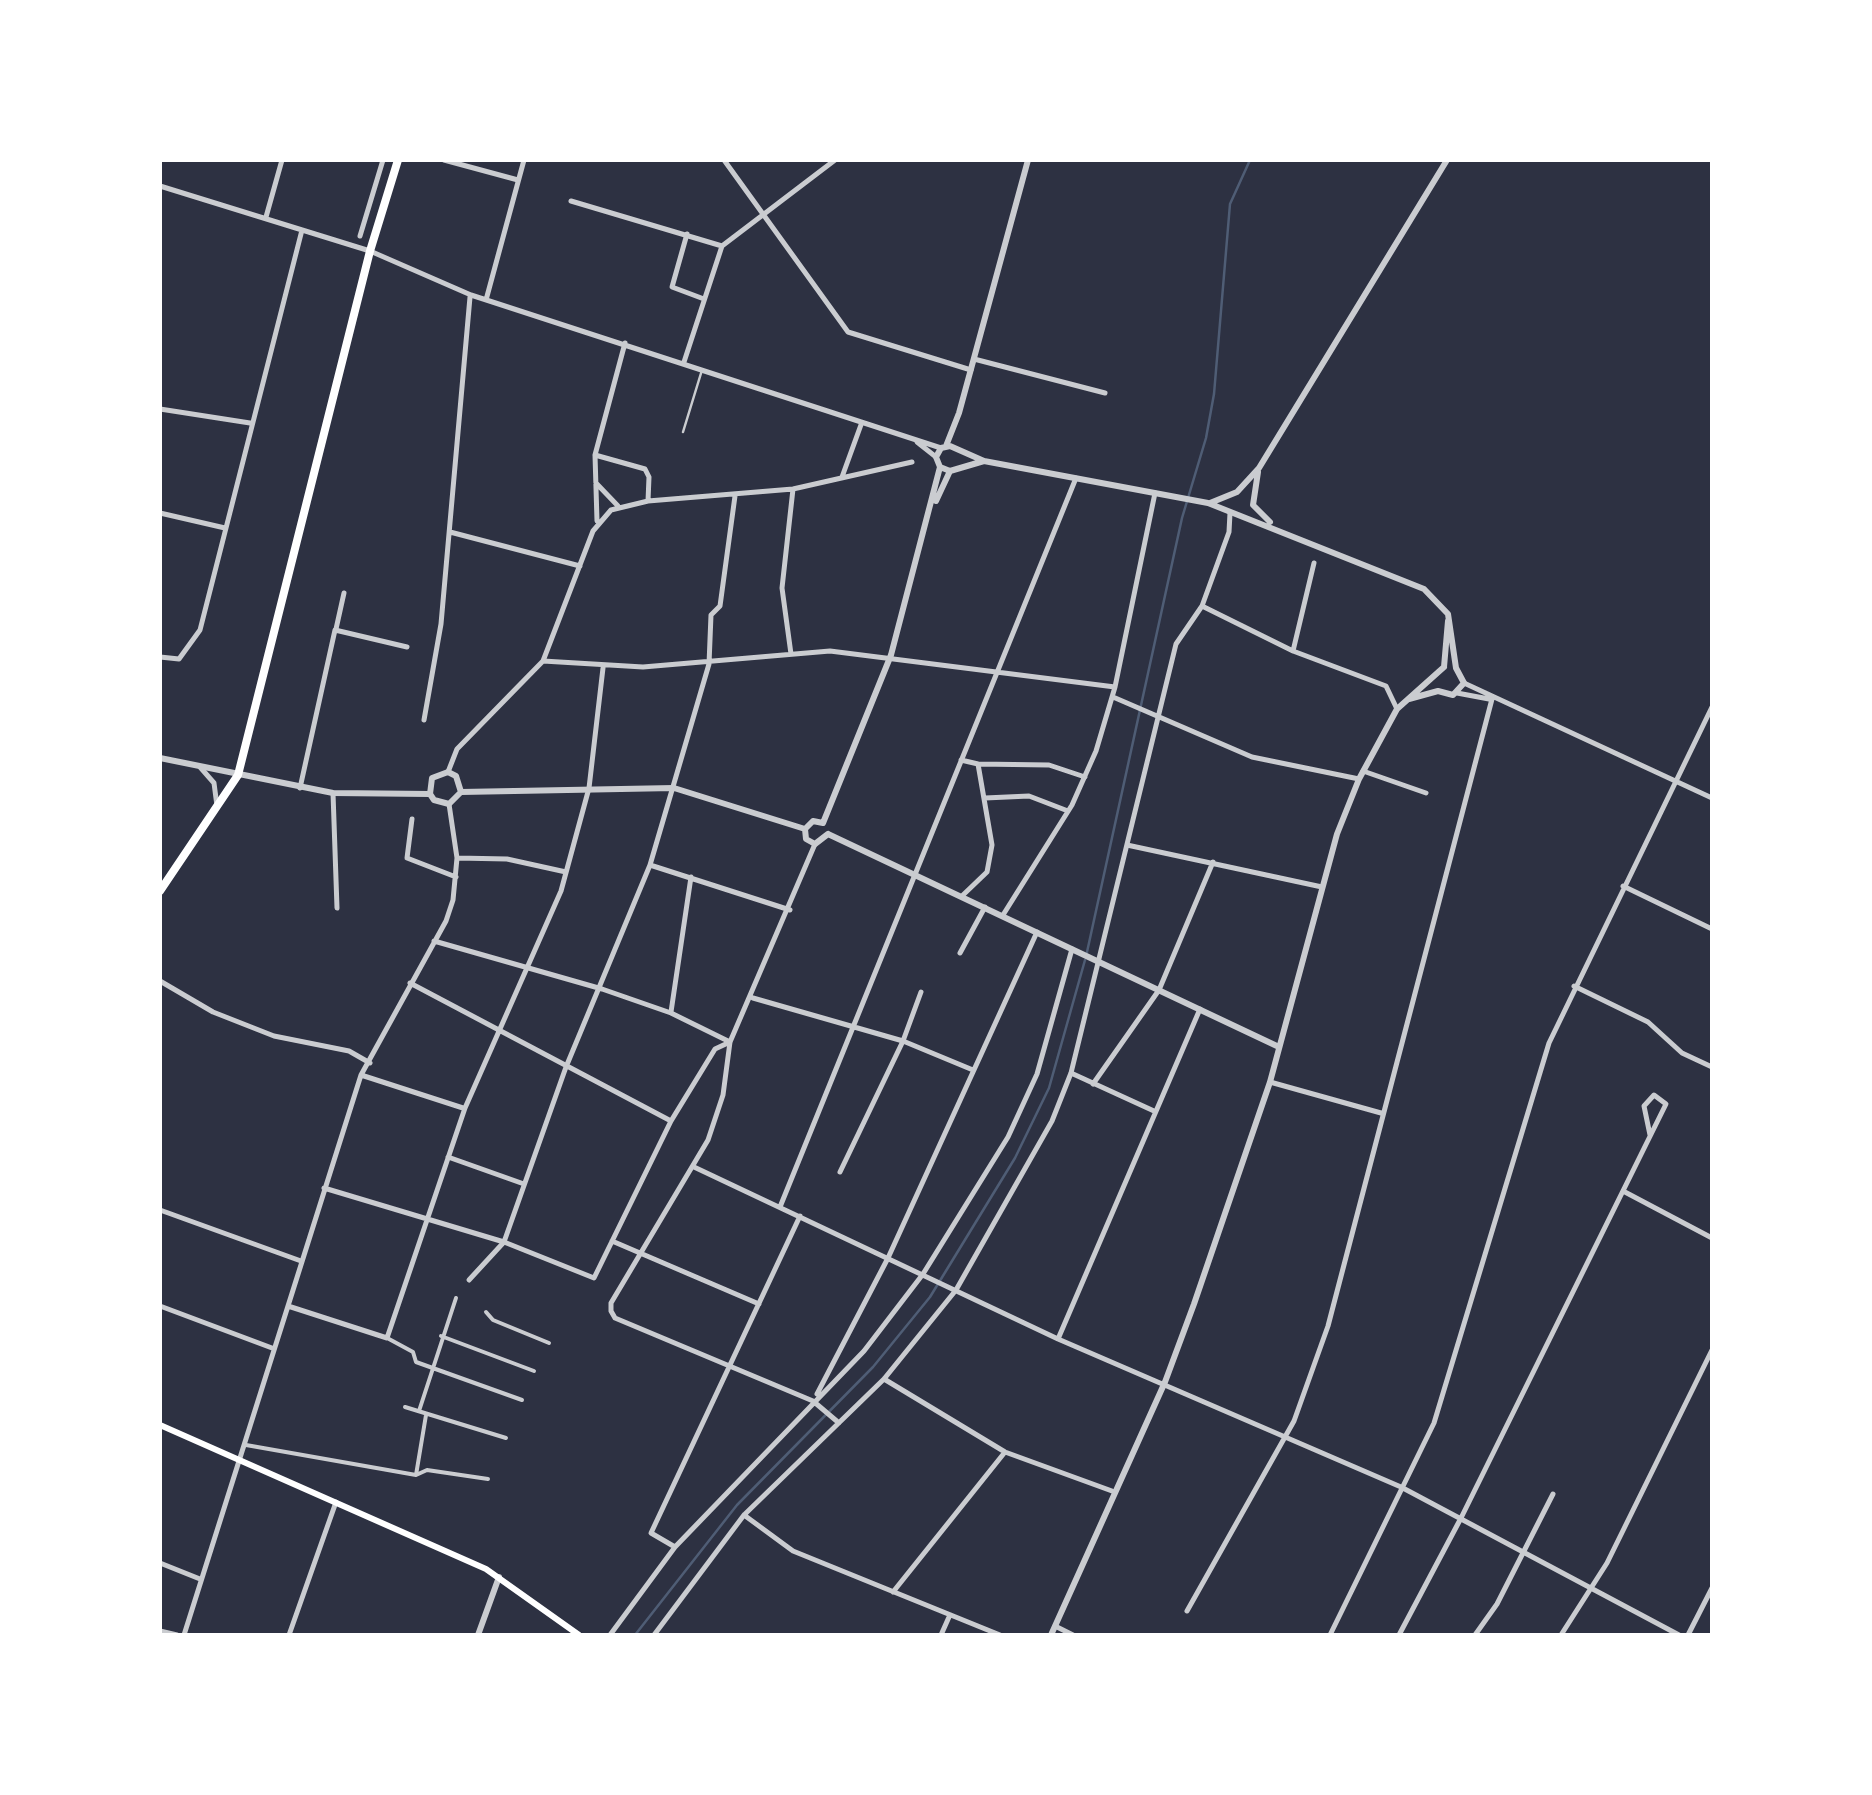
<!DOCTYPE html>
<style>
body{margin:0}
#map{position:relative;width:1872px;height:1795px;overflow:hidden;background:#2d3142;font-family:"Open Sans",sans-serif}
canvas{display:block}
.frame{position:absolute;inset:0;border:162px solid #fff;pointer-events:none}
</style>
<div id="map">
<canvas width="1872" height="1795"></canvas>
<div class="frame"></div>
</div>
<script>
const c = document.querySelector('canvas').getContext('2d');
c.lineJoin = 'round';
function poly(rows) {
  const path = new Path2D();
  for (const r of rows) {
    path.moveTo(r[0], r[1]);
    for (let i = 2; i < r.length; i += 2) path.lineTo(r[i], r[i + 1]);
  }
  return path;
}
function trace(path, color, width, dash) {
  c.strokeStyle = color;
  c.lineWidth = width;
  c.lineCap = dash ? 'butt' : 'round';
  c.setLineDash(dash || []);
  c.stroke(path);
}
trace(poly([
 [1087,952,1182,518,1206,438,1214,394,1230,204,1250,160],
 [635,1635,737,1505,873,1367,930,1297,1015,1158,1049,1088,1085,960]
]), '#4f5d75', 2.5);
trace(poly([
 [683,432,702,370]
]), '#caccd0', 2.5);
trace(poly([
 [486,1312,493,1320,549,1343],
 [441,1336,534,1371],
 [389,1339,413,1352,416,1362,522,1400],
 [405,1407,506,1438],
 [419,1411,456,1298],
 [246,1445,416,1475,427,1470,488,1479],
 [416,1475,426,1415]
]), '#caccd0', 4);
trace(poly([
 [444,160,518,180],
 [724,160,848,332,971,370],
 [160,186,370,251,471,295,941,448],
 [571,201,722,246],
 [266,217,282,160],
 [687,234,672,287,704,299],
 [360,236,383,160],
 [486,300,524,160],
 [974,359,1105,393],
 [684,362,722,246,835,160],
 [160,409,250,423],
 [917,442,936,457],
 [595,455,645,469,649,477,648,501],
 [842,477,862,422],
 [596,483,618,506],
 [160,513,225,528],
 [597,521,595,455,625,343],
 [450,532,580,566],
 [1202,606,1293,651,1386,686,1397,709],
 [336,629,344,593],
 [1293,651,1314,563],
 [791,654,782,588,793,489],
 [160,657,179,659,200,630,302,230],
 [543,661,643,667,830,651,1115,687],
 [1464,683,1712,798],
 [1457,693,1489,699],
 [1113,697,1252,757,1359,779],
 [424,720,441,624,470,297],
 [961,760,978,764,992,845,987,872,963,895],
 [978,764,1049,765,1085,777],
 [200,767,214,783,217,806],
 [1363,771,1426,793],
 [448,772,457,749,543,661,593,531,611,510,648,501,793,489,912,462],
 [300,788,335,630,407,647],
 [333,793,337,908],
 [985,798,1029,796,1068,811],
 [412,819,407,858,456,877],
 [815,844,730,1042,723,1095,708,1140,611,1303,611,1311,615,1318,813,1401,839,1423],
 [1127,845,1322,887],
 [457,858,507,859,566,872],
 [650,865,790,910],
 [1623,886,1712,929],
 [1003,915,1072,805,1096,751,1115,687,1155,493],
 [434,941,602,989,671,1013,730,1042],
 [960,953,985,907],
 [160,981,213,1012,274,1036,349,1051,370,1063],
 [410,983,671,1121],
 [1574,986,1648,1022,1682,1053,1712,1067],
 [753,998,903,1041,973,1070],
 [671,1012,691,877],
 [1071,1073,1154,1111],
 [361,1075,463,1108],
 [1270,1082,1381,1113],
 [1093,1084,1159,990,1213,862],
 [448,1157,524,1184],
 [694,1167,1058,1339,1401,1487,1679,1635],
 [840,1172,903,1041,921,992],
 [324,1188,504,1242,594,1278,671,1121,715,1049,730,1042],
 [1623,1191,1712,1238],
 [780,1207,1076,478],
 [160,1210,301,1261],
 [612,1241,759,1304],
 [469,1280,504,1242,566,1067,650,865,709,664,711,615,720,606,735,496],
 [160,1306,272,1348],
 [288,1306,387,1338,465,1108,561,891,589,788,603,668],
 [1058,1339,1200,1009],
 [884,1379,1005,1452,1112,1491],
 [817,1394,888,1258,1037,932],
 [744,1515,793,1551,1000,1635],
 [675,1547,651,1533,800,1216],
 [160,1563,200,1579],
 [893,1592,1005,1452],
 [1187,1611,1294,1421,1328,1326,1492,699],
 [1055,1626,1073,1635],
 [160,1631,177,1635],
 [184,1635,361,1075,446,921,453,900,457,858,449,804],
 [289,1635,336,1502],
 [610,1635,675,1547,864,1351,923,1274,1008,1137,1037,1074,1072,949],
 [654,1635,744,1515,884,1379,956,1290,1052,1121,1071,1073,1176,644,1202,606,1229,532,1230,513],
 [941,1635,949,1617],
 [1330,1635,1434,1423,1549,1043,1712,707],
 [1399,1635,1461,1518,1666,1104,1654,1095,1644,1106,1650,1135],
 [1475,1635,1497,1604,1553,1494],
 [1561,1635,1607,1563,1712,1350],
 [1688,1635,1712,1588]
]), '#caccd0', 5);
trace(poly([
 [946,446,959,413,1028,160],
 [984,461,950,471,940,467,936,457,941,448,950,446,984,461,1208,503,1424,589,1448,614,1456,668,1464,683,1453,695,1438,691,1409,699],
 [1258,472,1253,505,1270,522],
 [936,501,950,471],
 [1210,503,1237,492,1259,468,1447,160],
 [1444,667,1448,621],
 [160,758,333,793,430,794],
 [461,792,674,788,805,829],
 [430,794,432,778,448,772,456,776,461,792],
 [430,794,434,800,449,804,461,792],
 [823,823,891,655,940,467],
 [805,829,806,839,815,844,828,834],
 [805,829,813,821,823,823],
 [828,834,1279,1047],
 [478,1635,499,1577],
 [1051,1635,1165,1382,1194,1304,1270,1082,1337,834,1359,779,1397,709,1444,667]
]), '#caccd0', 6);
trace(poly([
 [160,1425,486,1569,579,1635]
]), '#fff', 6);
trace(poly([
 [160,891,238,775,370,251,398,160]
]), '#fff', 8);
</script>
